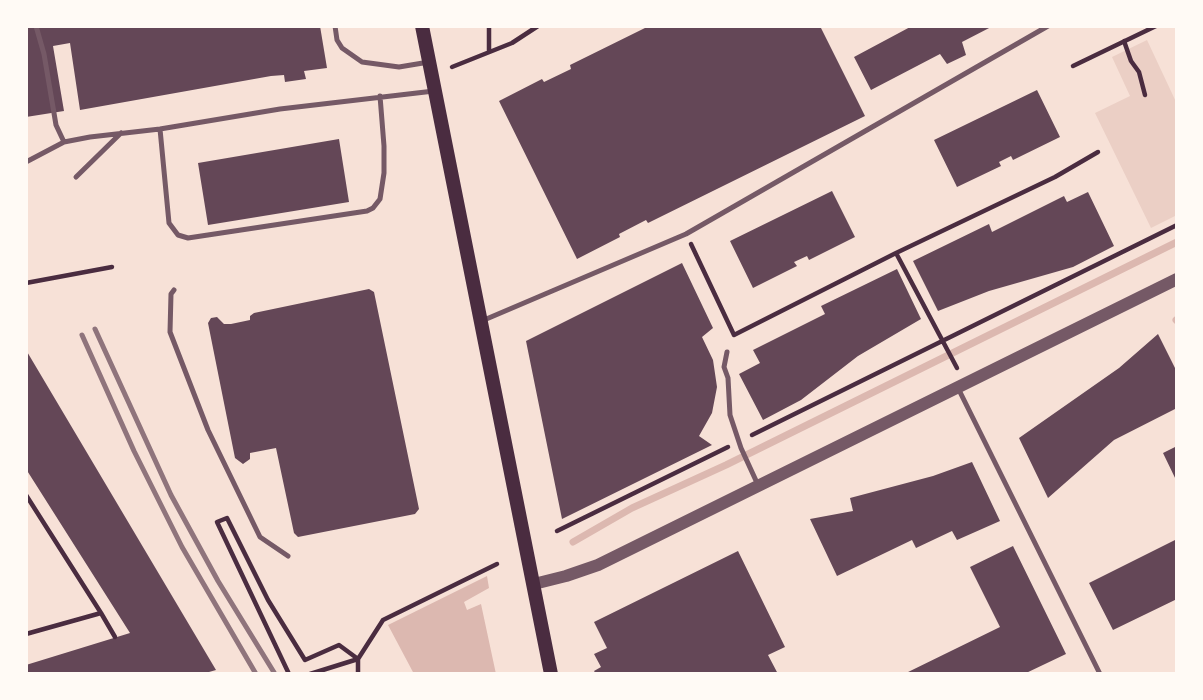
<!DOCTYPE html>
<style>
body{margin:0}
#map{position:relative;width:1203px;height:700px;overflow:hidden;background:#f7e1d7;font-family:"Work Sans",sans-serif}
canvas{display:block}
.frame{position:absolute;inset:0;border:28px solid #fffaf5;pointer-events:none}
</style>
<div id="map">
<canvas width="1203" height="700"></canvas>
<div class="frame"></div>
</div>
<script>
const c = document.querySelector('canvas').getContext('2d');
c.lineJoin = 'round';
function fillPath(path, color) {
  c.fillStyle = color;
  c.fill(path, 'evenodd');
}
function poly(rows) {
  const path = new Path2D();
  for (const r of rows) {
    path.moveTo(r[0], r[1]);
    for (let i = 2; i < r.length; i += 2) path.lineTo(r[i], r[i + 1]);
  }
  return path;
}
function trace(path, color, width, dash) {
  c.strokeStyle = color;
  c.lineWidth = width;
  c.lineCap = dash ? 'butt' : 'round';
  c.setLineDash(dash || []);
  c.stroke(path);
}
fillPath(poly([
 [1147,40,1177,104,1177,215,1151,228,1095,113,1130,96,1112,57]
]), '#ebcfc5');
fillPath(poly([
 [487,576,489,588,464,602,467,610,481,604,496,674,414,674,388,625]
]), '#dcb8b0');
trace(poly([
 [1176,320,1177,321],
 [573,542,632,508,726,465,1177,242]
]), '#dcb8b0', 7);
fillPath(poly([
 [26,26,320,26,327,68,304,71,306,79,285,82,284,75,271,76,80,110,70,43,53,46,64,111,26,117],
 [649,26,820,26,865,116,648,223,646,220,619,234,620,237,577,259,499,101,542,79,544,82,571,69,570,65],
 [912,26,993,26,962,42,966,55,947,64,940,54,871,90,854,57],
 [1037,90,1060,137,1013,160,1011,156,999,162,1001,166,957,187,934,140],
 [339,139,349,202,208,225,198,163],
 [832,191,855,237,809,260,807,256,794,262,797,266,753,288,730,241],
 [1088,192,1114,246,1073,267,989,291,938,311,913,261,989,224,992,232,1064,196,1067,202],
 [682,263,713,328,702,337,713,360,717,387,712,413,699,436,712,445,562,519,526,341],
 [897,269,921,319,858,356,801,400,763,420,739,374,760,363,753,350,825,314,821,306],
 [369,289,374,292,419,509,415,514,298,537,294,533,276,448,250,453,250,459,243,464,235,458,208,323,211,318,217,317,224,324,231,324,250,320,250,316,254,313],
 [1158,334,1177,372,1177,408,1114,440,1048,498,1019,438,1119,368],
 [26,350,216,670,202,674,26,674,26,665,130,633,26,469],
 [1177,446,1177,482,1163,453],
 [972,462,1000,521,957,540,952,531,916,548,912,540,837,576,810,519,853,511,850,498,933,476],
 [1177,539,1177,599,1113,630,1089,583],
 [1013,546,1066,654,1024,674,904,674,1000,627,970,567],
 [738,551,785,647,768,655,778,674,596,674,594,671,601,667,594,654,607,648,594,622]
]), '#644757');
trace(poly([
 [489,26,489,52],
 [1124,41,1131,61,1139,72,1145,95],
 [1073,66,1156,26],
 [452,67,512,43,538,26],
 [691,244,734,335,896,253,1055,177,1098,152],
 [896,253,957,368],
 [26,283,112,267],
 [752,435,1177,225],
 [26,495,101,613,26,634],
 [557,531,728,447],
 [101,613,115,637],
 [289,674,217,522,227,518,268,600,305,660,339,645,358,659,358,674],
 [310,674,358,659,383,620,497,564]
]), '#4a2c40', 4.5);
trace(poly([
 [36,26,44,54,56,125,64,142],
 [335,26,337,40,342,48,362,62,399,67,429,62],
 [160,129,169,223,178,235,188,238,367,211,373,208,380,199,384,173,384,146,380,96],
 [26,162,64,142,90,137,160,129,280,109,434,91],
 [76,177,121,133],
 [174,290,171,294,170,332,208,430,260,537,288,556],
 [484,320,686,234,1048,26],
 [727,352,724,367,728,378,730,415,741,448,758,485],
 [958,388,1100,674]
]), '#755966', 5);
trace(poly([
 [534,584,566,576,598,565,1177,279]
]), '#755966', 12);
trace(poly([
 [422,26,551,674]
]), '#4a2c40', 14);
trace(poly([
 [95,329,171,495,218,581,275,674],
 [82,335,134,451,182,547,256,674]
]), '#8f747c', 5);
</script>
